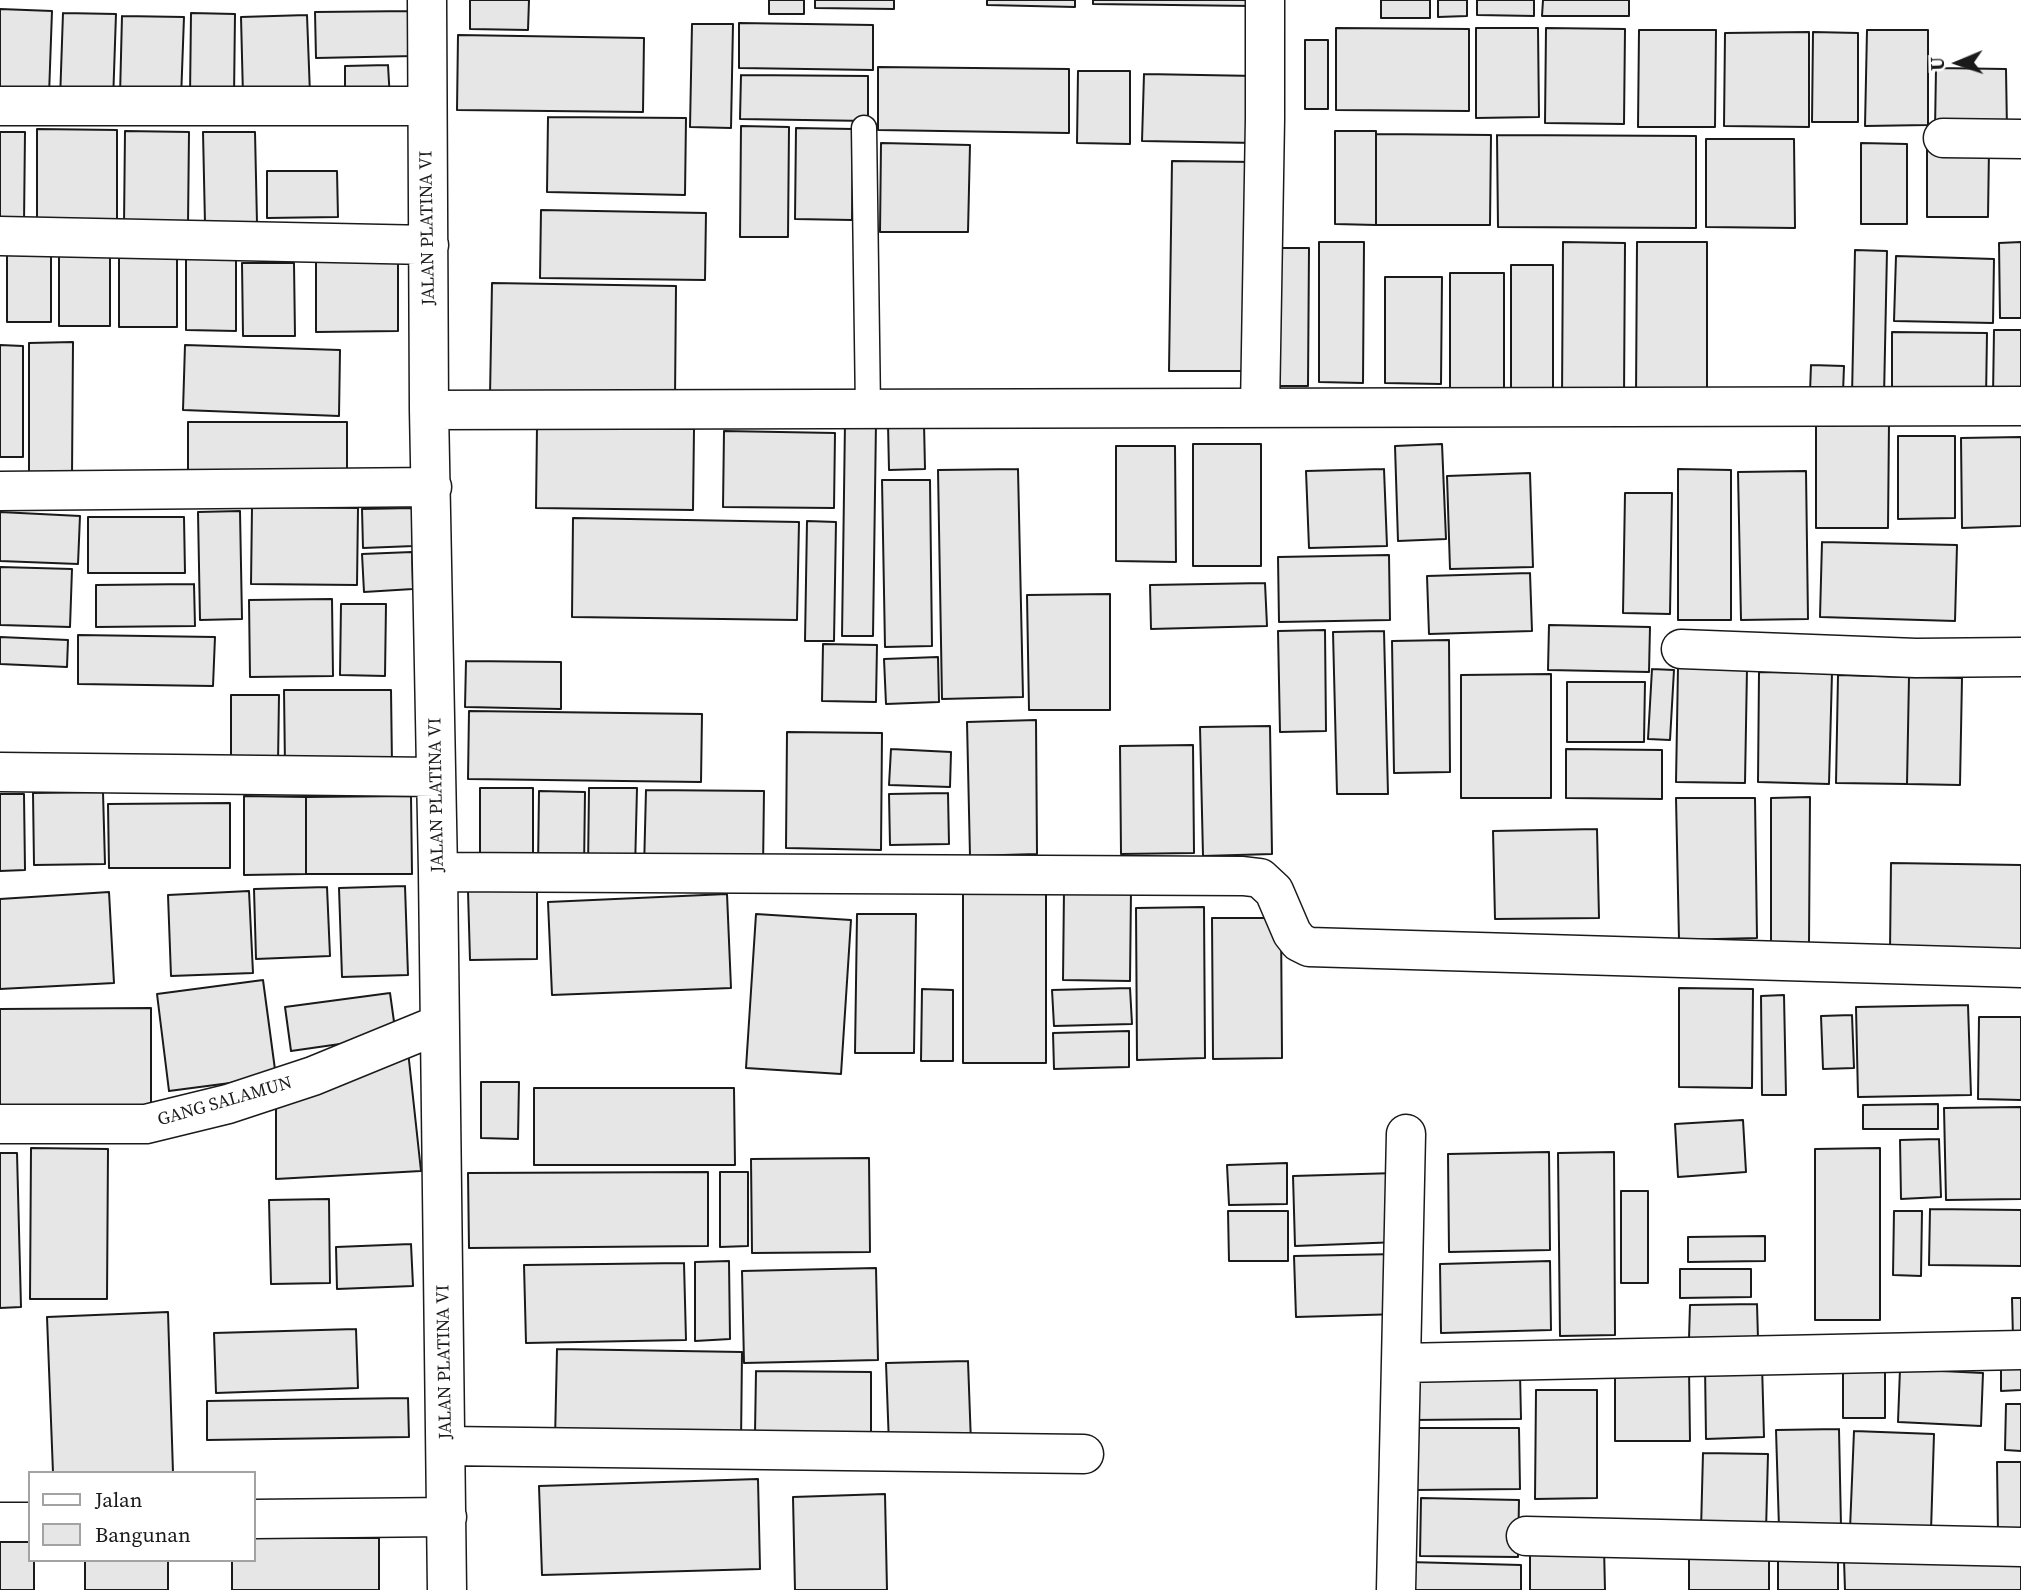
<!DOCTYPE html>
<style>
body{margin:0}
#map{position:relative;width:2021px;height:1590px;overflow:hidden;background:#fff;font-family:"Source Serif 4",serif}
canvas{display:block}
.legend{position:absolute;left:28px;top:1471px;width:228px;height:91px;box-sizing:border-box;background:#fff;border:2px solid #a3a3a3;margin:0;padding:9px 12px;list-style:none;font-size:21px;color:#1a1a1a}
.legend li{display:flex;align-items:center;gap:14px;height:35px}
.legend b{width:35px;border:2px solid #a3a3a3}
.north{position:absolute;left:1923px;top:28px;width:70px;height:70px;-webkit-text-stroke:5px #fff;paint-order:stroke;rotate:268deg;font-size:19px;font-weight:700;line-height:28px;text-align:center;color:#1a1a1a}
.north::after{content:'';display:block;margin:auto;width:24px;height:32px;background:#1a1a1a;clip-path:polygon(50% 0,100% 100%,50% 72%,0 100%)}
</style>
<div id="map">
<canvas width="2021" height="1590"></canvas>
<ul class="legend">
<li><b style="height:9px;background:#fff"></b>Jalan</li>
<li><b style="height:19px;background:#e6e6e6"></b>Bangunan</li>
</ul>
<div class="north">U</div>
</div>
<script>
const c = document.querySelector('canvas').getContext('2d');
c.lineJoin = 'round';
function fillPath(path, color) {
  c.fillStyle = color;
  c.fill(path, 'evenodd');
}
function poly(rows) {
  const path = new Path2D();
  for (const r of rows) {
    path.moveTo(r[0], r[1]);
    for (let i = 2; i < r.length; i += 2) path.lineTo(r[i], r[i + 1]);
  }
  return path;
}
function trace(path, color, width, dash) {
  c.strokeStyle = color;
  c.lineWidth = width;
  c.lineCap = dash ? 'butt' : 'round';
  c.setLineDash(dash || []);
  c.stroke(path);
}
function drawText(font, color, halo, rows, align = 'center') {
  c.font = font + ' "Source Serif 4",serif';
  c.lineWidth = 5;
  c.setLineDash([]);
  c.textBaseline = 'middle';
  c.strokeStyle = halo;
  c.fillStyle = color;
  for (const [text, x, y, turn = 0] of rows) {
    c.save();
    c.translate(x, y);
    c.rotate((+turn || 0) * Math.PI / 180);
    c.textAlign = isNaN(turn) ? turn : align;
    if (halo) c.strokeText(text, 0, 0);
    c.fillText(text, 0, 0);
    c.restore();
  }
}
const building = poly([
 [470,0,529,0,528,30,470,29,470,0],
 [769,0,804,0,804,14,769,14,769,0],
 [815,0,894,0,894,9,815,8,815,0],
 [987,0,1075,0,1075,7,987,5,987,0],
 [1093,0,1252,0,1252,6,1093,4,1093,0],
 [1381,0,1430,0,1430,18,1381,18,1381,0],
 [1438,0,1467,0,1467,16,1438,17,1438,0],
 [1477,0,1534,0,1534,16,1477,15,1477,0],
 [1543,0,1629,0,1629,16,1542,16,1543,0],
 [0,9,52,11,49,95,0,93,0,9],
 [414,11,415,56,316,58,315,12,414,11],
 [63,13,116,14,113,102,60,100,63,13],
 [191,13,235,14,234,97,190,96,191,13],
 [307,15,310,94,243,96,241,17,307,15],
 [122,16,184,17,181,99,120,96,122,16],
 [739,23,873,25,873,70,739,68,739,23],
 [692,24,733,24,731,128,690,127,692,24],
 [1336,28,1469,29,1469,111,1336,110,1336,28],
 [1476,28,1538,28,1539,117,1476,118,1476,28],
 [1546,28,1625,29,1624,124,1545,123,1546,28],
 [1639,30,1716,30,1715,127,1638,127,1639,30],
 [1867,30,1928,30,1928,125,1865,126,1867,30],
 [1809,32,1809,127,1724,126,1725,33,1809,32],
 [1813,32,1858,33,1858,122,1812,122,1813,32],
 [458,35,644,38,643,112,457,110,458,35],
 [1305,40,1328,40,1328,109,1305,109,1305,40],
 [388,65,390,100,345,101,345,66,388,65],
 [878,67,1069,69,1069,133,878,130,878,67],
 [1936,68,2006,69,2007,130,1935,130,1936,68],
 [1078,71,1130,71,1130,144,1077,143,1078,71],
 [1144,74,1257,76,1256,143,1142,141,1144,74],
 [741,75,868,76,868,121,740,119,741,75],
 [548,117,686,118,685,195,547,192,548,117],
 [741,126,789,127,788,237,740,237,741,126],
 [796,128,853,129,852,220,795,219,796,128],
 [37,129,117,130,117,224,37,224,37,129],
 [125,131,189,132,188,225,124,225,125,131],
 [1335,131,1376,131,1376,225,1335,224,1335,131],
 [0,132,25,132,24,224,0,224,0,132],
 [203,132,255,132,257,223,205,224,203,132],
 [1376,134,1491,135,1490,225,1376,225,1376,134],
 [1497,135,1696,136,1696,228,1498,227,1497,135],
 [1706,139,1794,139,1795,228,1706,227,1706,139],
 [881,143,970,145,968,232,880,232,881,143],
 [1861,143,1907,144,1907,224,1861,224,1861,143],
 [1927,149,1989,149,1988,217,1927,217,1927,149],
 [1172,161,1256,162,1253,371,1169,371,1172,161],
 [267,171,337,171,338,217,267,218,267,171],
 [541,210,706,213,705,280,540,278,541,210],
 [1319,242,1364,242,1363,383,1319,382,1319,242],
 [1563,242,1625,243,1624,398,1562,398,1563,242],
 [1637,242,1707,242,1707,398,1636,397,1637,242],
 [2021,242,2021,318,2000,318,1999,243,2021,242],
 [7,244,51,244,51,322,7,322,7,244],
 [186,247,236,247,236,331,186,330,186,247],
 [1270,248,1309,248,1308,386,1270,386,1270,248],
 [119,249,177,249,177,327,119,327,119,249],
 [316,250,398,250,398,331,316,332,316,250],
 [1855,250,1887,251,1884,397,1852,396,1855,250],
 [59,251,110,251,110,326,59,326,59,251],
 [1896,256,1994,259,1993,323,1894,321,1896,256],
 [242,263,294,263,295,336,243,336,242,263],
 [1511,265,1553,265,1553,389,1511,389,1511,265],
 [1450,273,1504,273,1504,392,1450,392,1450,273],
 [1385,277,1442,277,1441,384,1385,383,1385,277],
 [492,283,676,286,675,399,490,396,492,283],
 [1994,330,2021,330,2021,396,1993,395,1994,330],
 [1892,332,1987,333,1986,400,1892,400,1892,332],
 [73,342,72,476,29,476,29,343,73,342],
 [0,345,23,346,23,457,0,457,0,345],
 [185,345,340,350,339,416,183,410,185,345],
 [1811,365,1844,366,1843,393,1810,392,1811,365],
 [188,422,347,422,347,480,188,480,188,422],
 [845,422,876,422,873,636,842,636,845,422],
 [1889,422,1888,528,1816,528,1816,423,1889,422],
 [924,423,925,469,889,470,888,424,924,423],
 [537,426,694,429,693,510,536,508,537,426],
 [724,431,835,433,834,508,723,507,724,431],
 [1898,436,1955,436,1955,518,1898,519,1898,436],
 [2021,437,2021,526,1962,528,1961,438,2021,437],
 [1193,444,1261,444,1261,566,1193,566,1193,444],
 [1442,444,1446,539,1398,541,1395,446,1442,444],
 [1116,446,1175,446,1176,562,1116,561,1116,446],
 [1018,469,1023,697,942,699,938,470,1018,469],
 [1384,469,1387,546,1309,548,1306,471,1384,469],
 [1678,469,1731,470,1731,620,1678,620,1678,469],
 [1806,471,1808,619,1741,620,1738,472,1806,471],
 [1530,473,1533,567,1450,569,1447,476,1530,473],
 [882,480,930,480,932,646,885,647,882,480],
 [1625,493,1672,493,1670,614,1623,613,1625,493],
 [252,507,358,508,357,585,251,584,252,507],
 [413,508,414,546,363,548,362,509,413,508],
 [240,511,242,619,200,620,198,512,240,511],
 [0,512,80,516,78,564,0,561,0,512],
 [88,517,184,517,185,573,88,573,88,517],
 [573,518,799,522,797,620,572,617,573,518],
 [807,521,836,522,834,641,805,641,807,521],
 [1822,542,1957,545,1955,621,1820,617,1822,542],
 [412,552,413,589,364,592,362,554,412,552],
 [1389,555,1390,620,1279,622,1278,557,1389,555],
 [0,567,72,569,70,627,0,625,0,567],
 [1530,573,1532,631,1429,634,1427,576,1530,573],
 [1265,583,1267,626,1151,629,1150,585,1265,583],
 [194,584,195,626,96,627,96,585,194,584],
 [1110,594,1110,710,1029,710,1027,595,1110,594],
 [332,599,333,676,250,677,249,600,332,599],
 [341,604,386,604,385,676,340,675,341,604],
 [1549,625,1650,627,1649,672,1548,670,1549,625],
 [1325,630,1326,731,1280,732,1278,631,1325,630],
 [1384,631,1388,794,1337,794,1333,632,1384,631],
 [78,635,215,637,213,686,78,684,78,635],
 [0,637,68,640,67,667,0,664,0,637],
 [1449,640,1450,772,1394,773,1392,641,1449,640],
 [823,644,877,645,876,702,822,701,823,644],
 [938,657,939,702,886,704,884,659,938,657],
 [466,661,561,662,561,709,465,707,466,661],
 [1678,667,1747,668,1745,783,1676,782,1678,667],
 [1652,669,1674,670,1670,740,1648,739,1652,669],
 [1759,672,1832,673,1829,784,1758,782,1759,672],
 [1551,674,1551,798,1461,798,1461,675,1551,674],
 [1838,675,1909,677,1907,784,1836,783,1838,675],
 [1909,677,1962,678,1960,785,1907,784,1909,677],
 [1567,682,1645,682,1644,742,1567,742,1567,682],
 [284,690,391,690,392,765,285,767,284,690],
 [231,695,279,695,278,764,231,765,231,695],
 [469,711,702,714,701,782,468,779,469,711],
 [1036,720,1037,854,970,856,967,722,1036,720],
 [1270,726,1272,854,1203,856,1200,727,1270,726],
 [787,732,882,733,881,850,786,848,787,732],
 [1193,745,1194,853,1121,854,1120,746,1193,745],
 [891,749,951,752,950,787,889,785,891,749],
 [1566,749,1662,750,1662,799,1566,798,1566,749],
 [480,788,533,788,533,871,480,870,480,788],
 [589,788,637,788,635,870,588,869,589,788],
 [646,790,764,791,763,870,644,869,646,790],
 [539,791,585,792,584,870,538,869,539,791],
 [103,792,105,864,34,865,33,793,103,792],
 [948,793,949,844,890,845,889,794,948,793],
 [0,794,24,794,25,870,0,871,0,794],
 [244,796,306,797,306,874,244,875,244,796],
 [411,796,412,874,306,874,306,797,411,796],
 [1810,797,1809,944,1771,944,1771,798,1810,797],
 [1676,798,1755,798,1757,938,1679,940,1676,798],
 [230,803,230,868,109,868,108,804,230,803],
 [1597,829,1599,918,1495,919,1493,831,1597,829],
 [1891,863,2021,865,2021,953,1890,951,1891,863],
 [963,885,1046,885,1046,1063,963,1063,963,885],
 [405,886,408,975,342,977,339,888,405,886],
 [327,887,330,956,256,959,254,889,327,887],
 [537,889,537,959,470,960,468,891,537,889],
 [1064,889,1131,890,1130,981,1063,980,1064,889],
 [249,891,253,973,171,976,168,895,249,891],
 [109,892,114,983,0,989,0,899,109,892],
 [727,894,731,988,552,995,548,902,727,894],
 [1204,907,1205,1058,1137,1060,1136,908,1204,907],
 [756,914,851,920,841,1074,746,1068,756,914],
 [857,914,916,914,914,1053,855,1053,857,914],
 [1212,918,1281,918,1282,1058,1213,1059,1212,918],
 [263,980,276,1077,169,1091,157,994,263,980],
 [1130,988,1132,1024,1054,1026,1052,990,1130,988],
 [1679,988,1753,989,1752,1088,1679,1087,1679,988],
 [922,989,953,990,953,1061,921,1061,922,989],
 [390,993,396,1036,291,1051,285,1007,390,993],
 [1784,995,1786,1095,1762,1095,1761,996,1784,995],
 [1968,1005,1971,1095,1858,1097,1856,1007,1968,1005],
 [151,1008,151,1111,0,1112,0,1009,151,1008],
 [1852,1015,1854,1068,1823,1069,1821,1016,1852,1015],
 [1979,1017,2021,1017,2021,1100,1978,1099,1979,1017],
 [1129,1031,1129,1067,1054,1069,1053,1033,1129,1031],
 [408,1051,421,1171,276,1179,276,1096,408,1051],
 [481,1082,519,1082,518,1139,481,1138,481,1082],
 [534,1088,734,1088,735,1165,534,1165,534,1088],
 [1938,1104,1938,1129,1863,1129,1863,1105,1938,1104],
 [2021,1107,2021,1199,1946,1200,1944,1108,2021,1107],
 [1743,1120,1746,1172,1678,1177,1675,1124,1743,1120],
 [1939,1139,1941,1197,1901,1199,1900,1140,1939,1139],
 [31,1148,108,1149,107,1299,30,1299,31,1148],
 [1880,1148,1880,1320,1815,1320,1815,1149,1880,1148],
 [1549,1152,1550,1250,1449,1252,1448,1154,1549,1152],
 [1614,1152,1615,1335,1560,1336,1558,1153,1614,1152],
 [0,1153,17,1153,21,1307,0,1308,0,1153],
 [869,1158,870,1252,752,1253,751,1159,869,1158],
 [1287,1163,1287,1204,1229,1205,1227,1165,1287,1163],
 [708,1172,708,1246,469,1248,468,1173,708,1172],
 [720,1172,748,1172,748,1246,720,1247,720,1172],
 [1396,1173,1399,1242,1295,1246,1293,1176,1396,1173],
 [1621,1191,1648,1191,1648,1283,1621,1283,1621,1191],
 [329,1199,330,1283,271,1284,269,1200,329,1199],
 [1930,1209,2021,1210,2021,1266,1929,1265,1930,1209],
 [1228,1211,1288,1211,1288,1261,1229,1261,1228,1211],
 [1894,1211,1922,1211,1921,1276,1893,1275,1894,1211],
 [1765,1236,1765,1261,1688,1262,1688,1237,1765,1236],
 [411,1244,413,1286,337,1289,336,1247,411,1244],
 [1398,1254,1400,1314,1296,1317,1294,1256,1398,1254],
 [729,1261,730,1339,695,1341,695,1262,729,1261],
 [1550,1261,1551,1330,1441,1333,1440,1264,1550,1261],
 [684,1263,686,1340,526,1343,524,1265,684,1263],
 [876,1268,878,1360,744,1363,742,1271,876,1268],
 [1680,1269,1751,1269,1751,1297,1680,1298,1680,1269],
 [2012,1298,2021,1298,2021,1339,2013,1339,2012,1298],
 [1757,1304,1758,1339,1689,1339,1690,1305,1757,1304],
 [168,1312,173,1473,53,1473,47,1317,168,1312],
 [356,1329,358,1388,216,1393,214,1333,356,1329],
 [557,1349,742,1352,741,1443,555,1440,557,1349],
 [968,1361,971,1443,889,1445,886,1363,968,1361],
 [1762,1364,1764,1437,1706,1439,1705,1365,1762,1364],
 [2021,1367,2021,1390,2001,1391,2001,1368,2021,1367],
 [1689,1368,1690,1441,1615,1441,1615,1369,1689,1368],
 [1885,1368,1885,1418,1843,1418,1843,1369,1885,1368],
 [1900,1369,1983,1373,1981,1426,1898,1422,1900,1369],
 [756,1371,871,1372,871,1433,755,1433,756,1371],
 [1520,1373,1521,1419,1412,1420,1412,1374,1520,1373],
 [1536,1390,1597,1390,1597,1498,1535,1499,1536,1390],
 [408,1398,409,1437,207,1440,207,1401,408,1398],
 [2006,1404,2021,1404,2021,1451,2005,1450,2006,1404],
 [1414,1428,1519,1428,1520,1489,1414,1490,1414,1428],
 [1839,1429,1841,1527,1779,1528,1776,1430,1839,1429],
 [1854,1431,1934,1434,1931,1531,1850,1529,1854,1431],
 [1703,1453,1768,1454,1766,1531,1701,1530,1703,1453],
 [1997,1462,2021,1462,2021,1533,1998,1534,1997,1462],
 [758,1479,760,1569,542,1575,539,1486,758,1479],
 [885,1494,887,1590,795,1590,793,1497,885,1494],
 [1421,1498,1519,1500,1518,1557,1420,1556,1421,1498],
 [254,1538,379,1538,379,1590,232,1590,232,1560,254,1560,254,1538],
 [0,1542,30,1542,30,1560,34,1560,34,1590,0,1590,0,1542],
 [1604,1547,1605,1590,1530,1590,1530,1548,1604,1547],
 [1769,1551,1769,1590,1689,1590,1689,1552,1769,1551],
 [1838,1552,1838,1590,1778,1590,1778,1553,1838,1552],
 [2021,1558,2021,1590,1845,1590,1844,1560,2021,1558],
 [85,1560,168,1560,168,1590,85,1590,85,1560],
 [1409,1562,1521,1565,1521,1590,1408,1590,1409,1562]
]);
fillPath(building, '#e6e6e6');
trace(building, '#1a1a1a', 2);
const service = poly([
 [864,128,868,409]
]);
const minor = poly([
 [427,0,429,410,438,872,447,1590],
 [0,106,427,106],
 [1943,138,2021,139],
 [0,236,429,245],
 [1260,408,1265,119,1265,0],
 [429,410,2021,406],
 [0,491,432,487],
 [1681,649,1916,658,2021,657],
 [0,772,436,777],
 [438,872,1243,876,1260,878,1274,891,1292,933,1299,942,1309,947,2021,968],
 [0,1124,146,1124,228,1104,313,1076,440,1024],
 [1401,1363,2021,1350],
 [446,1446,1084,1454],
 [254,1519,447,1517],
 [0,1522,30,1522],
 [1526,1536,2021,1547],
 [1396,1590,1406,1134]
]);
trace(service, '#1a1a1a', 27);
trace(minor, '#1a1a1a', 41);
trace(service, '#fff', 24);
trace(minor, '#fff', 38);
drawText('18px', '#1a1a1a', '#fff', [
 ["JALAN PLATINA VI",428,228,-91],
 ["JALAN PLATINA VI",437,795,-91],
 ["GANG SALAMUN",225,1102,-16],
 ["JALAN PLATINA VI",445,1362,-91]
]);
</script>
